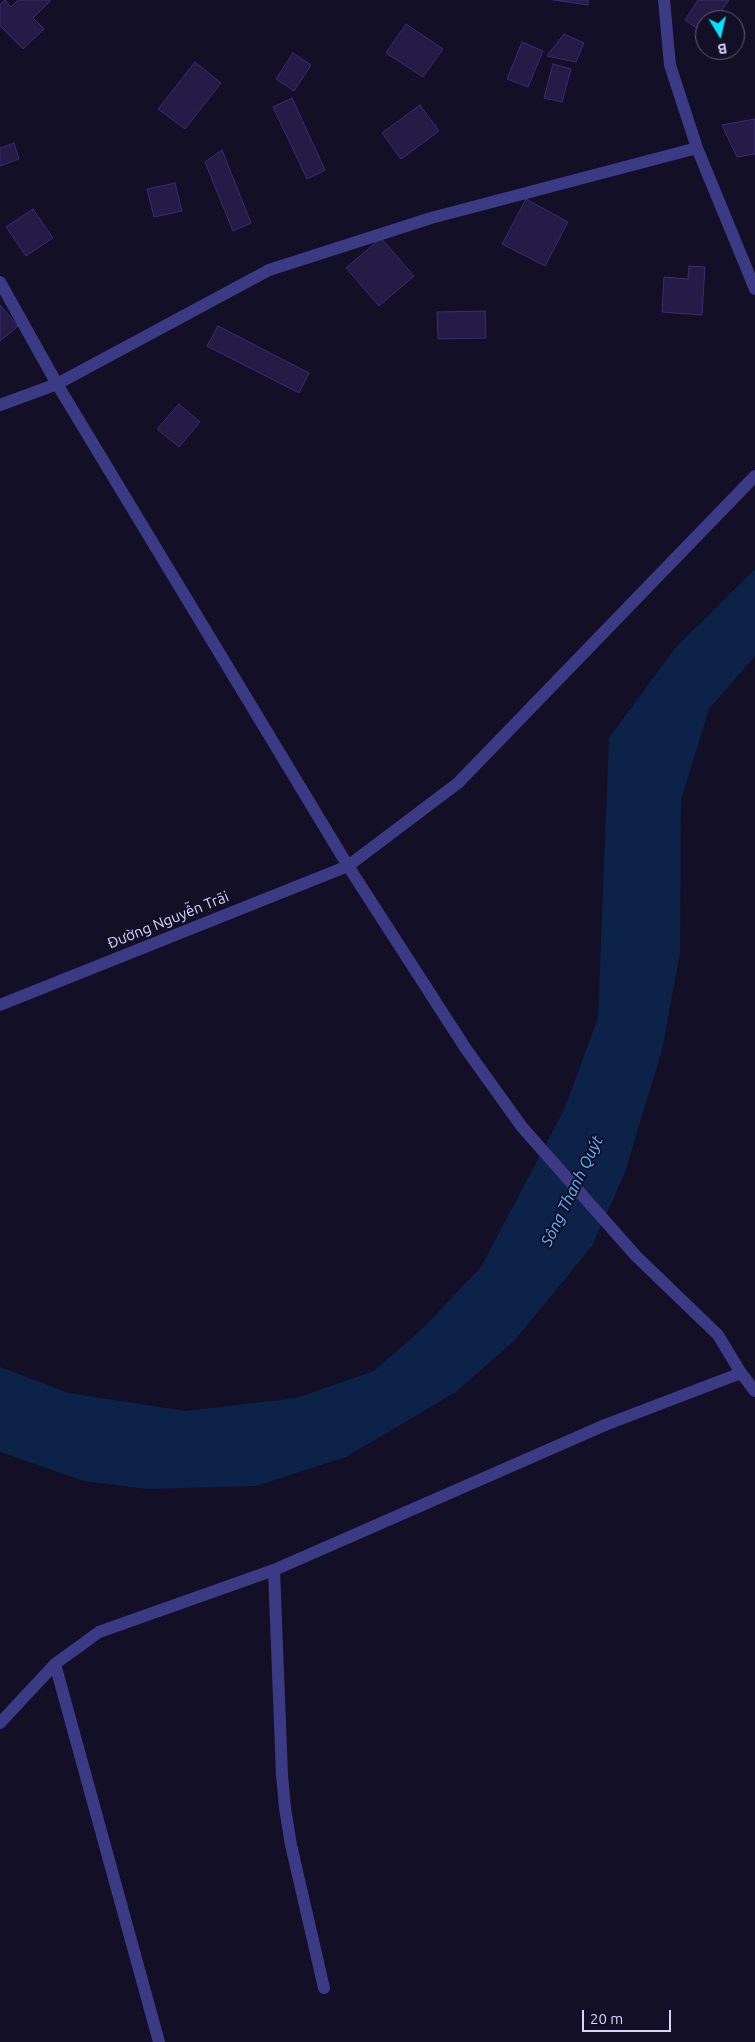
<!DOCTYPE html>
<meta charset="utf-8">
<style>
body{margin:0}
#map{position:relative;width:755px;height:2042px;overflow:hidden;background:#130f26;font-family:Ubuntu,sans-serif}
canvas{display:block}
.north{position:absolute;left:695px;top:10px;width:50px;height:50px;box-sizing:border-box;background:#130f26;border:1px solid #625e7d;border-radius:50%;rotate:171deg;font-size:14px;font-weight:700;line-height:20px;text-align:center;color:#d9d4ff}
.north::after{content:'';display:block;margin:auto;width:18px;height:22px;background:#00e5ff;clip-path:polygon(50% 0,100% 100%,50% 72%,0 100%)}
.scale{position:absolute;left:582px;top:2010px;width:89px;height:22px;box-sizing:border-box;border:2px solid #d9d4ff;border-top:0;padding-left:6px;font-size:15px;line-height:18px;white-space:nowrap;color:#d9d4ff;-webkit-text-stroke:4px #130f26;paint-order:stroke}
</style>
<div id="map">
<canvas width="755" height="2042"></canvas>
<div class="north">B</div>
<div class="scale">20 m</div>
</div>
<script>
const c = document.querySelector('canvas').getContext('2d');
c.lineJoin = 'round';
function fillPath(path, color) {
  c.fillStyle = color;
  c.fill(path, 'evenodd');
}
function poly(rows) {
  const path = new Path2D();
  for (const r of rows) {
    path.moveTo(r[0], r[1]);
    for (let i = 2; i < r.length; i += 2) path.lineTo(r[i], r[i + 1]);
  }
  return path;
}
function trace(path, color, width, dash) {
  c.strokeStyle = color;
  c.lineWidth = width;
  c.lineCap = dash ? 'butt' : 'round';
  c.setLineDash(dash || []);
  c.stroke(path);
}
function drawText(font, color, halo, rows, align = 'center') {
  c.font = font + ' Ubuntu,sans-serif';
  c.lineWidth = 4;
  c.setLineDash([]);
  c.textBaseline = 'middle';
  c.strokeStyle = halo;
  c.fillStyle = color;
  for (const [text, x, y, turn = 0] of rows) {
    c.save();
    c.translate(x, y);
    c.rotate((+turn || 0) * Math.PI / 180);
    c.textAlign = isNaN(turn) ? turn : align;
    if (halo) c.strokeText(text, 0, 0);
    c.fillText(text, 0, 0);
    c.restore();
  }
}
fillPath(poly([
 [755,569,755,656,709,709,681,800,680,953,662,1050,624,1175,592,1246,515,1340,456,1392,346,1457,256,1486,147,1489,84,1481,0,1452,0,1367,69,1393,186,1411,296,1398,374,1371,422,1329,481,1267,564,1110,598,1018,609,738,676,647]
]), '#0c2248');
const building = poly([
 [5,0,11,7,18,0,51,0,33,18,44,29,23,49,0,26,0,5,5,0],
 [554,0,588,0,588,5,554,0],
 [698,0,729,0,715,20,705,20,705,34,685,20,698,0],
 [406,24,443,49,423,77,386,53,406,24],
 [564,34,584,43,576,62,547,56,564,34],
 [522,42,543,51,528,87,507,79,522,42],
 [293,53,311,65,294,91,276,79,293,53],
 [195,62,221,83,185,129,158,109,195,62],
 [553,64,571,69,562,102,544,98,553,64],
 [292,98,325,170,307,179,273,107,292,98],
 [420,105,439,131,401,159,382,133,420,105],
 [755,119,755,154,737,157,722,125,755,119],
 [14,143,19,159,0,166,0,148,14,143],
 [222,150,251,223,233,231,205,162,222,150],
 [175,183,182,211,154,217,147,189,175,183],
 [526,199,568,222,545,266,502,244,526,199],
 [33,209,53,238,26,256,6,227,33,209],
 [381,238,414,276,379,306,346,268,381,238],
 [689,266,705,267,702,315,662,312,664,277,688,279,689,266],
 [0,305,18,326,0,341,0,305],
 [485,311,486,338,438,339,437,312,485,311],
 [218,326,309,373,299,393,207,346,218,326],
 [179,404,200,422,179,447,157,429,179,404]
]);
fillPath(building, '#241b47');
trace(building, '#3b2d73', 1);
trace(poly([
 [664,0,670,65,697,148,755,289],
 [0,282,57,384,348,866,466,1049,522,1127,636,1256,718,1335,741,1373,755,1391],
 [0,405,57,384,269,270,431,218,697,148],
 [0,1005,348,866,458,783,755,476],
 [274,1570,282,1775,285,1808,291,1845,324,1988],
 [55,1664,159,2042],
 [0,1723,55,1664,99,1632,274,1570,605,1425,741,1373]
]), '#3d3a85', 12);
drawText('15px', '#d9d4ff', '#130f26', [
 ["Đường Nguyễn Trãi",168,920,-22]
]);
drawText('italic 16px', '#62b6ff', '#130f26', [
 ["Sông Thanh Quýt",572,1191,-64]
]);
</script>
